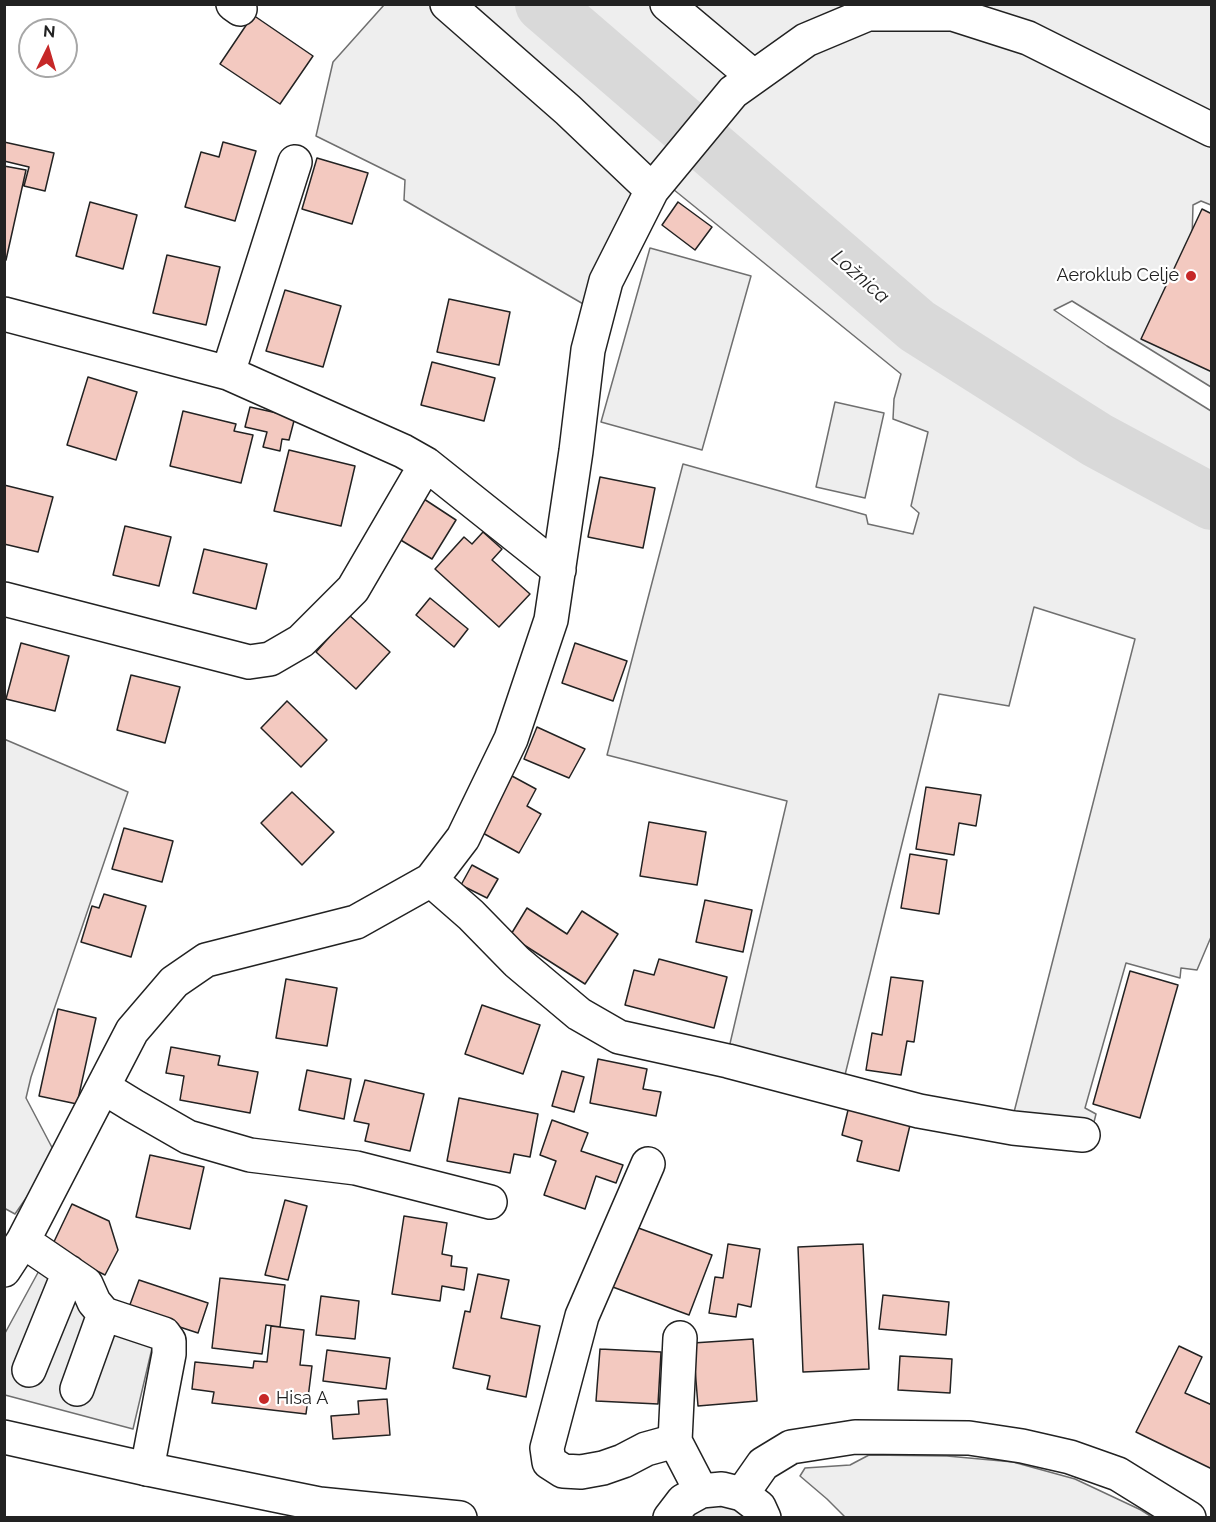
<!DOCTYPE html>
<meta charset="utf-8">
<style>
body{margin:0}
#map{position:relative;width:1216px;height:1522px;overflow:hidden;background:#fff;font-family:Raleway,sans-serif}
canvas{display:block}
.frame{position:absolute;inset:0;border:6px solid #222;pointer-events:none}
.north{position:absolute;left:18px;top:18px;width:60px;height:60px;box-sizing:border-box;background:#fff;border:2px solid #a7a7a7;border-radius:50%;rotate:5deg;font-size:16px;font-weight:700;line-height:24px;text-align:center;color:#222}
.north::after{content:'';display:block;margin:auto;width:21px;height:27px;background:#c62828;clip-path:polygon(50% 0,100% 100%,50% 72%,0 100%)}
</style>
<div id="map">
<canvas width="1216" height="1522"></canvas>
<div class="frame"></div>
<div class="north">N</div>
</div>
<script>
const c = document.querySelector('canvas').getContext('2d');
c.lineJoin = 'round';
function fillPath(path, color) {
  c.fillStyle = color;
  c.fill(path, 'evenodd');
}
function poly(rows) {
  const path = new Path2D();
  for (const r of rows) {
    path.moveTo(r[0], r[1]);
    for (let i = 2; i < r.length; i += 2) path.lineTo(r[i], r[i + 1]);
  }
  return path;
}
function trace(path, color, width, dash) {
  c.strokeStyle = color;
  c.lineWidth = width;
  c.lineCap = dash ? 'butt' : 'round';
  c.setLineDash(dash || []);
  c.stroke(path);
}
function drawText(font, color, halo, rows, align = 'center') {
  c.font = font + ' Raleway,sans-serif';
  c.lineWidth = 4.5;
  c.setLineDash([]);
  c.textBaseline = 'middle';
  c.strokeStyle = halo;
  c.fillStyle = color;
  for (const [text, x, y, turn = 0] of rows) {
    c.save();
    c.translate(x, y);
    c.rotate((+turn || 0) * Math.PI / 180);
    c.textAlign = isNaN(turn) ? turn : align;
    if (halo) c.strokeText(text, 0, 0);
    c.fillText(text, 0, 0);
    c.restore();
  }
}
const green = poly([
 [384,5,431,5,564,118,629,185,632,198,585,305,404,200,405,180,316,136,333,62,384,5],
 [461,5,517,5,683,146,654,171,461,5],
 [563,5,657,5,732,72,701,120,563,5],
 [683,5,1211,5,1211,121,951,6,757,58,683,5],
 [872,27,955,28,1027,53,1211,142,1211,205,1201,201,1193,205,1192,240,1211,354,1211,387,1072,301,1054,310,1107,346,1211,411,1211,490,1128,444,977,348,713,137,734,112,808,50,872,27],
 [697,156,924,346,1211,524,1211,937,1197,970,1181,968,1180,978,1126,963,1085,1108,1096,1114,1094,1122,1012,1120,1135,639,1034,607,1009,706,939,694,843,1083,728,1052,787,801,607,755,683,464,866,515,868,524,913,534,919,513,911,506,928,432,893,419,894,399,901,374,668,185,697,156],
 [650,248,751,276,702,450,601,422,650,248],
 [835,402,884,413,865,498,816,487,835,402],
 [4,739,128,792,31,1077,26,1098,56,1155,15,1214,4,1208,4,739],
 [869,1455,947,1456,1013,1462,1075,1479,1141,1510,1152,1517,845,1517,827,1499,800,1476,805,1468,850,1465,869,1455],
 [721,1504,741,1511,746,1518,688,1518,701,1507,721,1504]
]);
fillPath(green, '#eee');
trace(green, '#6f6f6f', 1.5);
const parking = poly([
 [41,1267,153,1344,133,1429,5,1395,4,1335,41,1267]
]);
fillPath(parking, '#ededed');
trace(parking, '#6f6f6f', 1.5);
trace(poly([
 [543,4,917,326,1097,440,1212,502]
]), '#d9d9d9', 56);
const building = poly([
 [253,15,313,56,280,104,220,64,253,15],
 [4,142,54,153,45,191,24,186,29,167,4,161,4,142],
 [223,142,256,151,235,221,185,207,201,152,219,157,223,142],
 [317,158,368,173,352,224,302,209,317,158],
 [4,166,26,170,6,260,4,259,4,166],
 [90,202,137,215,123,269,76,256,90,202],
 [678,202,712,227,695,250,662,225,678,202],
 [1202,209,1212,214,1212,372,1141,339,1202,209],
 [167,255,220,267,206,325,153,313,167,255],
 [285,290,341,306,323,367,266,351,285,290],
 [449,299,510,312,499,365,437,352,449,299],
 [432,362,495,378,484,421,421,405,432,362],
 [88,377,137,392,116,460,67,445,88,377],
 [250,407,295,417,289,440,282,439,280,451,263,447,267,432,245,427,250,407],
 [183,411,236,424,234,431,253,435,241,483,170,466,183,411],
 [289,450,355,466,341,526,274,511,289,450],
 [600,477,655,488,643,548,588,537,600,477],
 [4,485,53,497,38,552,4,544,4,485],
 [424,499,456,520,432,559,399,539,424,499],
 [125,526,171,537,159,586,113,575,125,526],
 [483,532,502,549,492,560,530,594,499,627,435,569,464,537,472,544,483,532],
 [204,549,267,564,256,609,193,593,204,549],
 [430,598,468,629,454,647,416,615,430,598],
 [349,615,390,652,356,689,316,652,349,615],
 [21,643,69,656,55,711,6,699,21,643],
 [575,643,627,661,613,701,562,683,575,643],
 [131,675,180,687,165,743,117,730,131,675],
 [287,701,327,740,301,767,261,728,287,701],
 [537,727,585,749,569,778,524,759,537,727],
 [512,776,536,789,527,806,541,814,519,853,481,832,512,776],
 [926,787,981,795,976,826,959,823,954,855,916,849,926,787],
 [292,792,334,832,302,865,261,823,292,792],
 [649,822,706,832,697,885,640,876,649,822],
 [124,828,173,841,162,882,112,869,124,828],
 [910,854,947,860,939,914,901,908,910,854],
 [472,865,498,879,487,898,461,885,472,865],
 [104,894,146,906,131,957,81,942,92,906,99,908,104,894],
 [705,900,752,910,743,952,696,942,705,900],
 [527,908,567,934,582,911,618,934,585,984,510,936,527,908],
 [659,959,727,977,714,1028,625,1005,634,970,654,975,659,959],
 [1130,971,1178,985,1140,1118,1093,1104,1130,971],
 [891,977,923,981,914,1042,907,1041,901,1075,866,1070,872,1033,882,1035,891,977],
 [286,979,337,988,327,1046,276,1038,286,979],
 [482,1005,540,1025,523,1074,465,1054,482,1005],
 [58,1009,96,1018,77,1104,39,1096,58,1009],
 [171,1047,220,1056,218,1065,258,1072,250,1113,180,1100,184,1076,166,1073,171,1047],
 [598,1059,647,1069,643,1089,661,1092,656,1116,590,1103,598,1059],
 [307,1070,351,1079,344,1119,299,1110,307,1070],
 [562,1071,584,1077,574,1112,552,1106,562,1071],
 [365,1080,424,1094,410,1151,365,1141,369,1124,354,1121,365,1080],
 [459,1098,538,1114,530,1157,514,1154,510,1173,447,1161,459,1098],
 [849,1106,911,1121,899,1171,857,1161,862,1141,842,1135,849,1106],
 [552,1120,588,1133,581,1151,623,1165,616,1183,596,1176,585,1209,544,1195,556,1161,540,1155,552,1120],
 [150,1155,204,1167,190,1229,136,1217,150,1155],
 [285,1200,307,1206,288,1280,265,1275,285,1200],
 [72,1204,109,1221,118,1250,105,1275,51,1248,72,1204],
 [404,1216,447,1223,442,1254,452,1256,451,1266,467,1268,464,1290,442,1286,440,1301,392,1294,404,1216],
 [633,1226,712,1255,689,1315,610,1286,633,1226],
 [728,1244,760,1249,751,1307,738,1304,736,1317,709,1313,715,1277,723,1278,728,1244],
 [863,1244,869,1369,803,1372,798,1247,863,1244],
 [478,1274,509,1280,501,1318,540,1326,526,1397,487,1389,490,1376,453,1368,465,1311,470,1312,478,1274],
 [220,1278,285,1285,280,1327,266,1325,262,1354,212,1348,220,1278],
 [139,1280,208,1303,198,1333,128,1310,139,1280],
 [883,1295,949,1302,946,1335,879,1329,883,1295],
 [321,1296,359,1301,355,1339,316,1335,321,1296],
 [271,1326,304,1330,300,1365,312,1366,306,1414,212,1403,214,1392,192,1389,195,1362,253,1368,254,1361,267,1362,271,1326],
 [753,1339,757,1401,698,1406,693,1343,753,1339],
 [1179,1346,1202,1357,1185,1393,1212,1405,1212,1469,1136,1432,1179,1346],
 [600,1349,661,1352,658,1404,596,1401,600,1349],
 [327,1350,390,1358,386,1389,323,1381,327,1350],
 [900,1356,952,1359,950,1393,898,1390,900,1356],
 [387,1399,390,1435,333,1439,331,1416,359,1414,358,1401,387,1399]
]);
fillPath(building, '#f3c9c0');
trace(building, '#222', 1.5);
const minor = poly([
 [233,4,240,9],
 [447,4,568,110,652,190],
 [667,4,754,77],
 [4,314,228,373,403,451,426,464,559,570],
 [228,373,295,162],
 [4,599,249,662,270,659,301,641,353,589,426,464],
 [431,880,471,915,517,962,579,1014,619,1037,728,1061,919,1111,1013,1128,1083,1135],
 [103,1087,134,1106,188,1137,250,1155,356,1168,490,1202],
 [648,1164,582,1316,547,1448,549,1462,563,1471,581,1472,603,1468,623,1461,646,1449,675,1441,701,1491],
 [23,1241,86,1284,94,1302,104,1314,164,1334,169,1341,169,1354,147,1469],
 [4,1270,23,1241,132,1031,174,982,206,960,356,922,431,880,463,838,511,739,551,620,576,451,588,350,606,281,652,190,733,92,806,40,868,14,953,14,1028,38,1212,130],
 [29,1370,69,1272],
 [77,1389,104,1314],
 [675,1441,680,1338],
 [742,1494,763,1464,791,1447,855,1437,969,1438,1022,1446,1070,1457,1118,1474,1189,1518]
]);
const major = poly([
 [4,1437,147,1469,319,1504,460,1518],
 [670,1518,683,1501,701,1491,722,1489,742,1494,759,1507,764,1518]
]);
trace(minor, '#222', 36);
trace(major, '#222', 36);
trace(minor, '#fff', 33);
trace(major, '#fff', 33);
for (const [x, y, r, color] of [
 [1191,276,6,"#c62828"],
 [264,1399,6,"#c62828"]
]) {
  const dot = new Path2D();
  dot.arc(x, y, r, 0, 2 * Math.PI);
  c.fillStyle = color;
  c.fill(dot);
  trace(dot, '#fff', 2);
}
drawText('18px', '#222', '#fff', [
 ["Aeroklub Celje",1179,276],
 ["Hisa A",276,1399,"left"]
], 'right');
drawText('italic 20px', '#222', '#fff', [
 ["Ložnica",860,277,41]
]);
</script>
